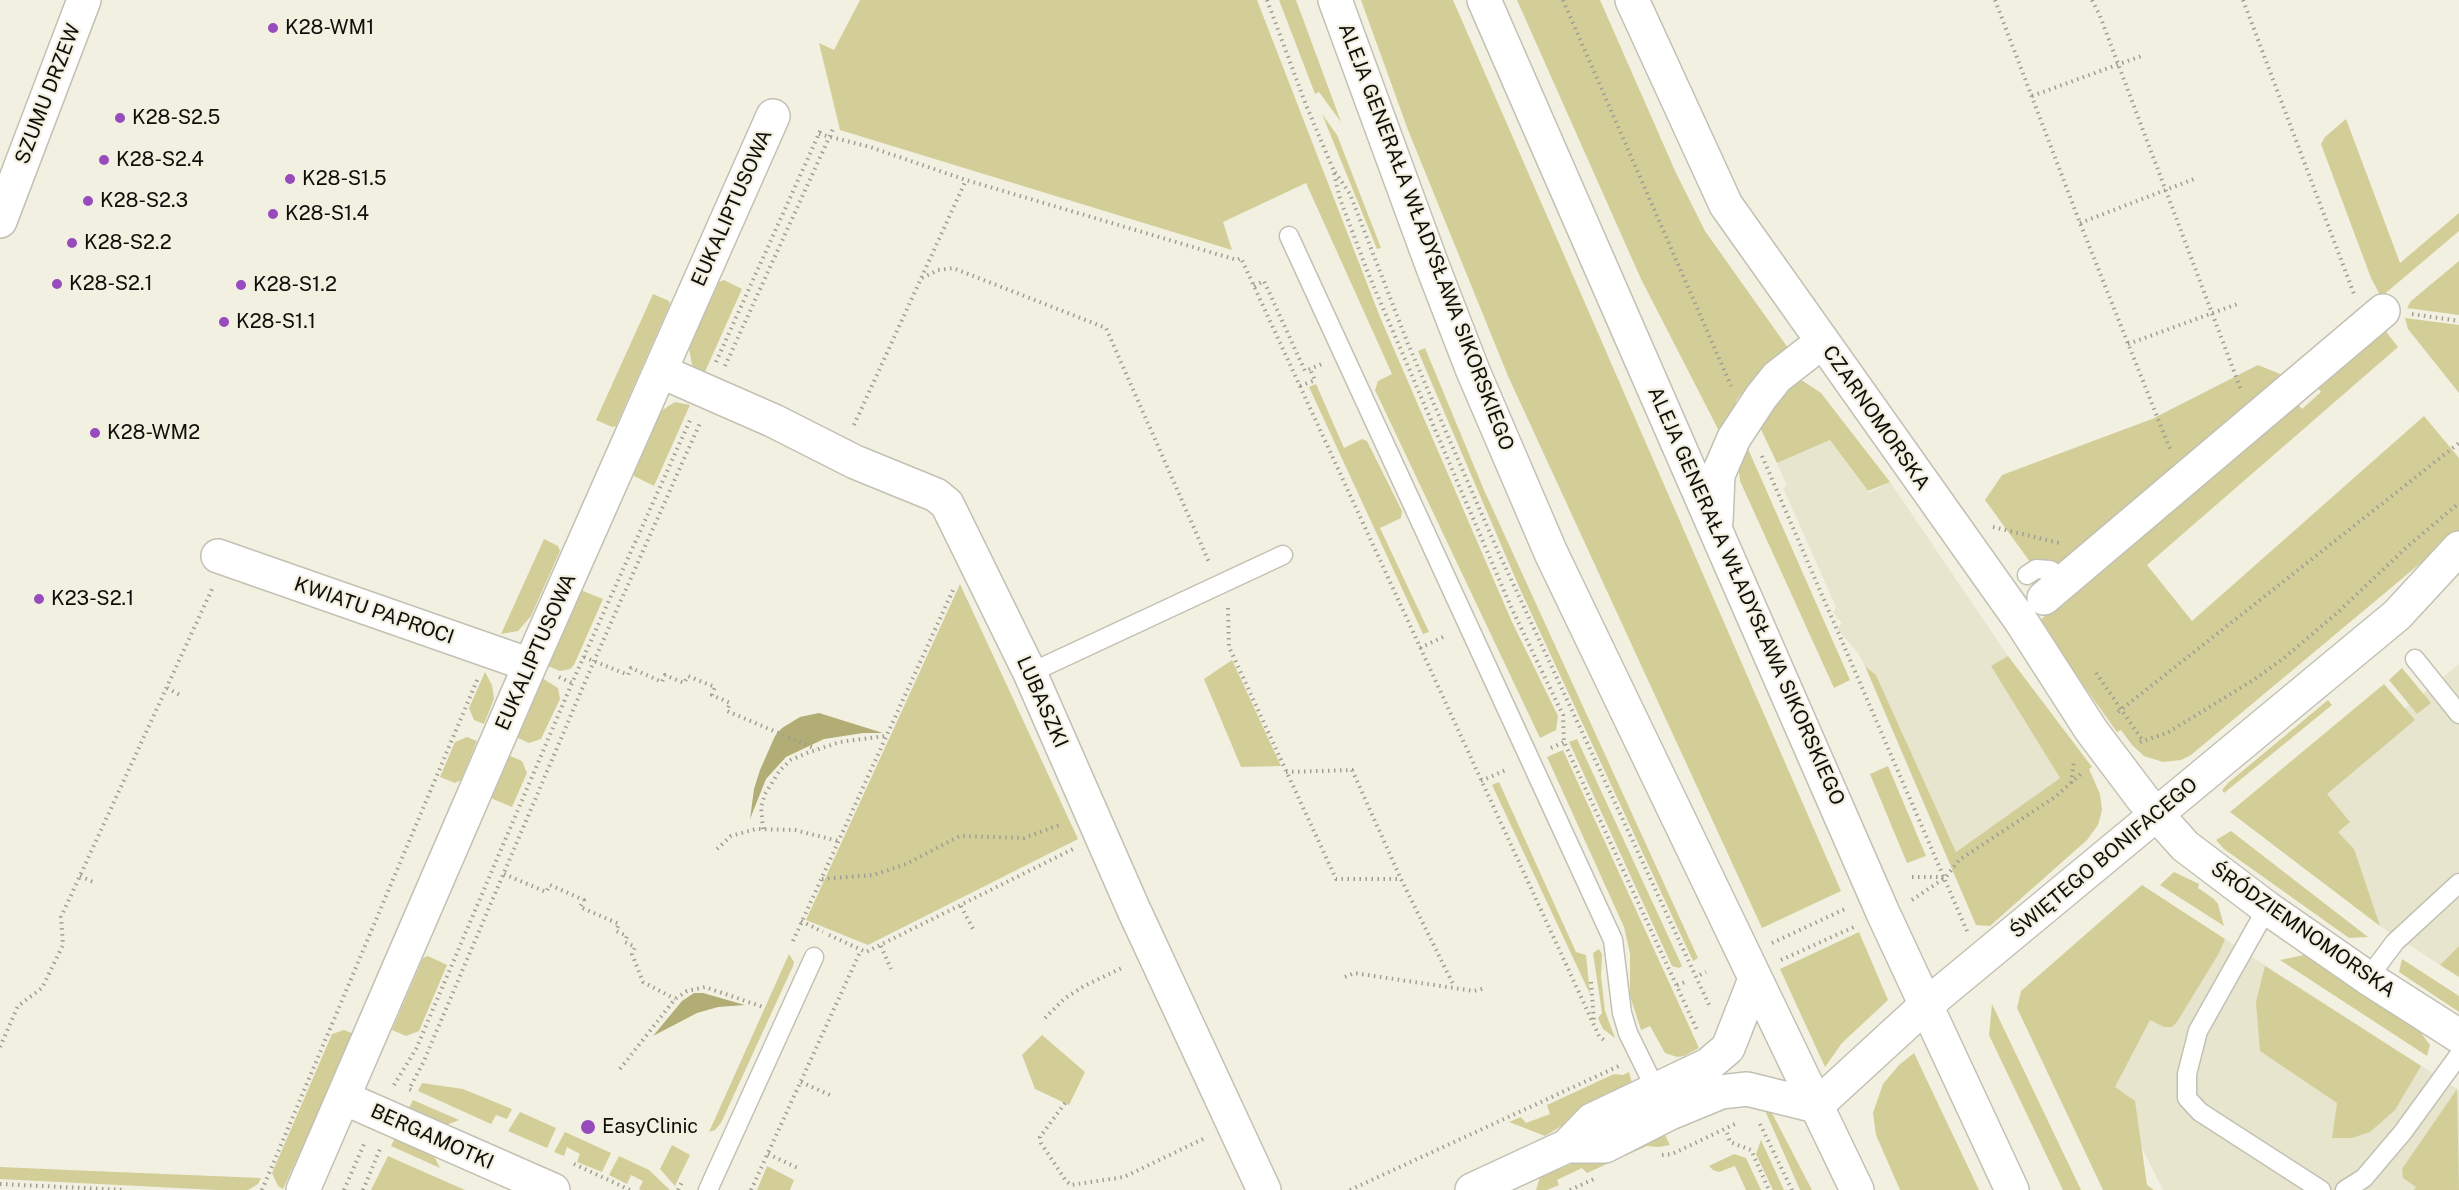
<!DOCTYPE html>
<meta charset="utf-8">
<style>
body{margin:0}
canvas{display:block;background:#f2f0e1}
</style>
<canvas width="2459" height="1190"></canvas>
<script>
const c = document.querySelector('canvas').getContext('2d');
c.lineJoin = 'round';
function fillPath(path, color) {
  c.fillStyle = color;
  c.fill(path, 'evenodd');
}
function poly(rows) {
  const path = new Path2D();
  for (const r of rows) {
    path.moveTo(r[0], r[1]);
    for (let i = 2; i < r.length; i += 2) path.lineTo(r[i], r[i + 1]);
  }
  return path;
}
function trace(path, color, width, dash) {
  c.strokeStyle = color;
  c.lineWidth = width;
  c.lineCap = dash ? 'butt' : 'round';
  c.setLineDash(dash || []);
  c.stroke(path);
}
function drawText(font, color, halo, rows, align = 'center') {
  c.font = font + ' "Public Sans",sans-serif';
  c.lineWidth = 4.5;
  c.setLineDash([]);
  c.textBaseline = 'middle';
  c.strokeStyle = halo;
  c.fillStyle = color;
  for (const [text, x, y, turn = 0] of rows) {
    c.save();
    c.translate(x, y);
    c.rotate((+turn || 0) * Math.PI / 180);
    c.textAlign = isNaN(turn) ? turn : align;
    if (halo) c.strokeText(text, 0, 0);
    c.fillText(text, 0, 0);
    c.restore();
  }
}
fillPath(poly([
 [1830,440,1869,493,1890,482,2008,656,1992,667,2060,778,1956,852,1876,675,1865,666,1858,653,1837,629,1842,623,1833,613,1836,607,1783,488,1787,486,1777,463],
 [2459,664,2459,946,2440,965,2380,926,2272,844,2273,818],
 [2198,922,2459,1090,2459,1190,2163,1190,2079,1023]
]), '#e7e5ce');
fillPath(poly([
 [860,0,1257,0,1380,317,1512,622,1558,716,1556,730,1540,738,1375,390,1378,381,1392,374,1306,183,1223,222,1232,250,840,130,819,43,834,50],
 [1279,0,1296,0,1341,122,1319,92,1315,94],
 [1361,0,1453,0,1841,891,1762,928,1508,376,1408,130],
 [1517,0,1600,0,1676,173,1705,231,1788,348,1765,368,1737,399,1726,428,1718,429,1641,279],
 [1322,114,1337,135,1381,248,1377,249],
 [2346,119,2400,263,2459,213,2459,231,2381,297,2371,278,2321,144,2325,137],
 [2459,261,2459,315,2407,308,2411,301],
 [724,280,742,289,704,374,692,365,689,348,719,282],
 [653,294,669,301,670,304,616,426,612,427,596,420],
 [2405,318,2459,325,2459,393,2408,329],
 [2381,325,2398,347,2147,565,2192,621,2424,416,2459,458,2459,531,2191,755,2181,760,2163,762,2144,756,2132,745,2121,730,2117,732,2038,622,2295,401,2302,409,2321,392,2314,383],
 [1425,348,1484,490,1698,958,1693,961,1520,589,1418,351],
 [2258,365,2285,376,2041,577,1985,500,2002,475,2152,419],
 [1795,381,1803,381,1821,393,1890,482,1868,491,1830,440,1777,463,1756,419],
 [1316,384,1344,448,1362,439,1367,441,1402,511,1401,518,1380,528,1429,632,1423,634,1309,387],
 [675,402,690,405,654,486,634,476,633,473,661,411],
 [1745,442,1850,680,1834,688,1740,481,1738,464],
 [544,539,558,546,560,551,531,616,518,631,501,634],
 [960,584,1078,839,868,945,806,920],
 [583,591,603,599,574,665,570,669,560,671,548,666,580,592],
 [2008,656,2092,767,2089,769,2100,794,2102,810,2098,825,2087,840,1990,926,1976,925,1865,666,1876,675,1956,852,2060,778,1991,666],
 [1232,660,1281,766,1241,767,1204,679],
 [2402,668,2431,703,2417,714,2389,680],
 [485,672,492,685,494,699,484,724,474,720,469,708],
 [542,678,558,688,560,699,541,739,529,743,516,737],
 [2384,684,2415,720,2327,794,2350,822,2338,832,2354,849,2380,926,2230,812],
 [2328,700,2332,705,2224,793,2222,790,2228,783],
 [467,737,477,741,461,780,455,783,440,777,455,742],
 [1577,739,1682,966,1679,968,1672,966,1569,742],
 [1563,750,1699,1048,1684,1056,1677,1057,1665,1053,1650,1026,1641,1030,1630,996,1630,953,1624,927,1547,757],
 [508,755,522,761,527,773,512,807,493,799,491,796],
 [1888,766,1926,856,1907,863,1870,774],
 [1499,782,1576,952,1586,955,1590,994,1492,785],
 [2231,831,2368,937,2349,938,2224,849,2216,840],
 [2174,872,2199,884,2198,888,2214,899,2218,904,2224,926,2160,885],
 [2142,885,2225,939,2219,953,2177,1022,2172,1027,2164,1027,2150,1020,2115,1087,2135,1101,2147,1185,2154,1190,2103,1190,2017,1008,2021,991],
 [1859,932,1888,1000,1842,1043,1825,1067,1780,969],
 [2459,946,2459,977,2440,965],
 [1599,949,1602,954,1601,976,1605,1011,1615,1038,1603,1029,1598,1018,1602,1013,1593,953],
 [789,954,794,962,793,966,721,1123,715,1130,709,1132],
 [2304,955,2418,1029,2430,1045,2427,1056,2280,960],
 [428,956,447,965,419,1031,406,1036,392,1030,423,958],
 [2402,959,2459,996,2459,1012,2399,972],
 [2265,966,2421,1066,2395,1110,2370,1132,2352,1138,2332,1138,2337,1103,2260,1051,2256,1002],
 [1992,1004,2081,1190,2063,1190,1989,1035],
 [344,1030,354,1034,283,1189,278,1186,272,1173,332,1034],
 [1042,1035,1085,1072,1069,1105,1035,1089,1022,1055],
 [1914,1053,1979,1190,1900,1190,1876,1135,1873,1113,1883,1084,1899,1065],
 [1629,1072,1632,1083,1545,1136,1509,1122,1521,1117,1526,1123,1550,1114,1547,1105,1614,1074,1623,1075],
 [422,1083,463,1089,512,1109,507,1119,496,1115,491,1124,418,1091],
 [2457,1089,2459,1190,2414,1190,2416,1187,2403,1178,2402,1169],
 [413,1100,459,1120,444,1126,408,1110],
 [1763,1106,1773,1115,1812,1190,1800,1190],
 [520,1112,556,1128,547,1148,508,1131],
 [1661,1127,1670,1145,1659,1147,1647,1146,1587,1173,1582,1168,1557,1180,1559,1185,1547,1190,1536,1190,1540,1177],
 [565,1132,611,1153,602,1172,577,1162,580,1154,567,1147,564,1156,554,1152],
 [396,1136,432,1152,440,1168,391,1146],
 [1761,1140,1784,1190,1773,1190,1756,1154],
 [672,1145,690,1155,675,1186,660,1169],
 [1734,1154,1746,1158,1761,1190,1746,1190,1735,1166,1719,1172,1713,1170,1709,1166],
 [388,1156,465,1190,371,1190],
 [619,1156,649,1170,670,1190,641,1190,639,1189,643,1181,631,1175,627,1184,609,1175],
 [767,1166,794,1180,790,1190,757,1190],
 [0,1167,93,1171,261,1178,258,1184,248,1190,217,1190,0,1179]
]), '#d3ce98');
fillPath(poly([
 [819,713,883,733,863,733,824,739,786,757,766,779,750,819,754,789,760,770,775,736,782,728,800,717],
 [694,993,703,993,745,1005,718,1007,697,1013,653,1036,682,1001]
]), '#b2ac75');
const lane = poly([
 [1289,236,1613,940,1622,1013,1628,1033,1655,1088],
 [2027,575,2036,569,2050,570,2066,580],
 [2415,659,2459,714],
 [1030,673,1283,555],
 [2267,908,2198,1031,2187,1074,2187,1098,2200,1112,2321,1190],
 [2368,978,2395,942,2459,883],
 [708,1190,814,957],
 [2345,1190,2364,1178,2403,1132,2459,1055]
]);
const street = poly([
 [1632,0,1726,205,2021,621,2091,730,2143,799,2185,846,2267,908,2368,978,2459,1036],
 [0,221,84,0],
 [660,371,774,421,855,462,936,495,947,504,1030,673,1133,908,1264,1190],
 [218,556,530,665],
 [2044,598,2383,311],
 [344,1098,553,1190],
 [1567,1146,1605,1146,1670,1113,1721,1092,1747,1089,1816,1106],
 [303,1190,530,665,773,116],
 [1472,1190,1567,1146,1592,1120,1708,1065,1728,1048,1755,979]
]);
const secondary = poly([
 [1816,1106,1925,1006,2397,615,2459,548]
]);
const primary = poly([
 [1335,0,1432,265,1473,371,1551,553,1857,1190],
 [1484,0,1883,913,2012,1190],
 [1716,521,1718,475,1734,438,1761,397,1777,377,1822,342]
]);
trace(lane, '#c2c1b3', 21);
trace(street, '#c2c1b3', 36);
trace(secondary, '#c2c1b3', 36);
trace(primary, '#c2c1b3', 36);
trace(poly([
 [1267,0,1306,105,1333,169,1340,199,1368,273,1511,607,1563,715,1564,742,1698,1032],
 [1563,0,1731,386],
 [1995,0,2080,223,2170,449],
 [2092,0,2100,16,2241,390],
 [2243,0,2354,294],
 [2032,96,2144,55],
 [819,134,870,147,966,180,1237,260,1241,258,1599,1036,1605,1041],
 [1335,172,1350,194,1408,344,1496,547,1710,1007],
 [2080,223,2194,179],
 [922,278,938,270,953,268,1106,328,1209,562],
 [1254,286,1264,281,1305,371,1322,364],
 [2412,314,2459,321],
 [2128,344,2240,303],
 [716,362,822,127],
 [725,366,833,129],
 [1300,386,1315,380,1310,369],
 [854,425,966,180],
 [1762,456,1967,931],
 [1993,527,2059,543],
 [1228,608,1229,647,1336,879,1401,879,1454,986],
 [1420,648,1447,635],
 [584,657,628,675,631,668,662,682,665,675,684,683,688,676,715,687,712,695,730,703,727,711,816,749],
 [2096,673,2143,741],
 [559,677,572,683],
 [167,688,180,695],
 [2118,712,2459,443],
 [2140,742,2167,733,2255,679,2284,658,2337,613,2408,546,2459,503],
 [1551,748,1564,742],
 [1286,772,1352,770,1401,879],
 [1481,781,1508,769],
 [2071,783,2074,761],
 [763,829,761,807,765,794,780,770,791,760,807,753,840,742,885,736],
 [717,849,731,836,756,829,795,830,838,841],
 [504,874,546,892,550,885,584,900,580,907,619,924,616,931,627,936,625,942,635,947,632,954,643,982,675,999],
 [80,876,93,882],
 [1912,877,1945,877],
 [822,879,873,875,906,864,960,836,1024,838,1062,824],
 [1912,900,1946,877,1959,860,2055,797,2083,772],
 [961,906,974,931],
 [801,921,823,932],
 [829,935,866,952,1073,849],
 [793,941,953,590],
 [1772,943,1847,908],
 [881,946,891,969],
 [1781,960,1854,927],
 [1700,975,1706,972],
 [1345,977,1354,973,1474,991,1485,988],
 [1591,982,1594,1022],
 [1677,985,1688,981],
 [1045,1018,1064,999,1084,986,1124,967],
 [0,1047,18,1006,42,988,63,945,61,917,212,589],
 [620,1069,675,999,687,991,705,987,763,1007],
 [801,1082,832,1096],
 [394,1085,416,1049,572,683,691,418],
 [411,1090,409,1089,423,1063,594,661,700,423],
 [1065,1103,1040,1137,1041,1143,1066,1181,1071,1185,1124,1177,1205,1138],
 [1760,1124,1792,1190],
 [1727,1133,1730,1142,1751,1150,1769,1190],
 [768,1154,800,1169],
 [1662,1155,1672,1154,1735,1124],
 [574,1164,630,1190],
 [0,1184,125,1190],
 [262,1190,478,678],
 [344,1190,365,1142],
 [363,1190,380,1149],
 [678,1190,683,1180],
 [751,1190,861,950],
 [1350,1190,1619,1066],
 [1570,1190,1594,1179]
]), '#a09e93', 4, [1.5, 4.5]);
trace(lane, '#fff', 18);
trace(street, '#fff', 33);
trace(secondary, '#fff', 33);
trace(primary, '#fff', 33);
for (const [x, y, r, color] of [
 [273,28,6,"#974bbd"],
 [120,118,6,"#974bbd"],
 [104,160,6,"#974bbd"],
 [290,179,6,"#974bbd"],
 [88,201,6,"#974bbd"],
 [273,214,6,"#974bbd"],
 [72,243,6,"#974bbd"],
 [57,284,6,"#974bbd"],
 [241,285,6,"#974bbd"],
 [224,322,6,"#974bbd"],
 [95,433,6,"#974bbd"],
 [39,599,6,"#974bbd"],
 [588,1127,8,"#974bbd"]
]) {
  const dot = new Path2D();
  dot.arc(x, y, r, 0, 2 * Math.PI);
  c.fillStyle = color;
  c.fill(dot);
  trace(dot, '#f2f0e1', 2);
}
drawText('20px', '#0f0e09', '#f2f0e1', [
 ["K28-WM1",285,28],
 ["K28-S2.5",132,118],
 ["K28-S2.4",116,160],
 ["K28-S1.5",302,179],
 ["K28-S2.3",100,201],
 ["K28-S1.4",285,214],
 ["K28-S2.2",84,243],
 ["K28-S2.1",69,284],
 ["K28-S1.2",253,285],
 ["K28-S1.1",236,322],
 ["K28-WM2",107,433],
 ["K23-S2.1",51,599],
 ["EasyClinic",602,1127]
], 'left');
drawText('20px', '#0f0e09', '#f2f0e1', [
 ["SZUMU DRZEW",48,94,-69],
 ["EUKALIPTUSOWA",732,208,-66],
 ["ALEJA GENERAŁA WŁADYSŁAWA SIKORSKIEGO",1426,237,69],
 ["CZARNOMORSKA",1876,418,55],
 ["ALEJA GENERAŁA WŁADYSŁAWA SIKORSKIEGO",1746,596,66],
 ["KWIATU PAPROCI",374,611,19],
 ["EUKALIPTUSOWA",536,652,-66],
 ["LUBASZKI",1042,702,66],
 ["ŚWIĘTEGO BONIFACEGO",2104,858,-40],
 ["ŚRÓDZIEMNOMORSKA",2303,930,35],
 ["BERGAMOTKI",432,1137,24]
]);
</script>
